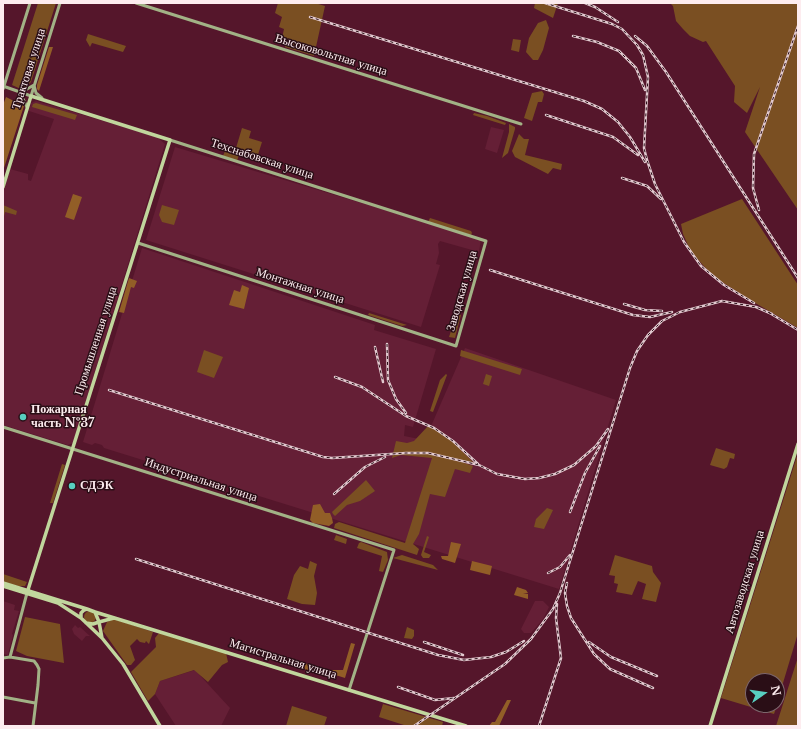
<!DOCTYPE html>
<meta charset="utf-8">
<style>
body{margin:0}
#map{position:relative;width:801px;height:729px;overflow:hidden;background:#55162b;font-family:"Libre Baskerville",serif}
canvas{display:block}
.frame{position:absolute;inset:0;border:4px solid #fdecef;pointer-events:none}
.north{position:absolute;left:745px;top:673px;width:40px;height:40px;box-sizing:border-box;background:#2a0e16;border:1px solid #7e676d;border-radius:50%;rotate:77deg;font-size:11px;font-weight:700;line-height:16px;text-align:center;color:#fdecef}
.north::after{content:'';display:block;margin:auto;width:14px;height:18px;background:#58cec0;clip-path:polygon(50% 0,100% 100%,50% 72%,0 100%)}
</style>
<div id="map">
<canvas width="801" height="729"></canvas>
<div class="frame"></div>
<div class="north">N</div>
</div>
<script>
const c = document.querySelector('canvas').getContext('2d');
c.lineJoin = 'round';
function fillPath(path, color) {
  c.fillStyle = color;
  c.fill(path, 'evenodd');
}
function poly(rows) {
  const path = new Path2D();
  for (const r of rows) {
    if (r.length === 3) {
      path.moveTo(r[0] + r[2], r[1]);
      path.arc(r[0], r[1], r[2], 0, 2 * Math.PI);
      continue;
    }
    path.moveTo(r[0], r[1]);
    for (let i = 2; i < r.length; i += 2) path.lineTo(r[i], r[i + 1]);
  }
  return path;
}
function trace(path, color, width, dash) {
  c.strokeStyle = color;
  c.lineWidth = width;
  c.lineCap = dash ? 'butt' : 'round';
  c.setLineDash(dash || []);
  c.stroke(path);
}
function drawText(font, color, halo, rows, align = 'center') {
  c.font = font + ' "Libre Baskerville",serif';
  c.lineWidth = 3;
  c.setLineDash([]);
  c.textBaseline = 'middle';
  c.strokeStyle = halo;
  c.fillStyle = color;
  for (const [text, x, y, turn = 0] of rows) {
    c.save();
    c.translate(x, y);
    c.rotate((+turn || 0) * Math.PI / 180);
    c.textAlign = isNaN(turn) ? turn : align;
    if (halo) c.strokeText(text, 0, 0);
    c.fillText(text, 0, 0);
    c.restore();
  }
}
fillPath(poly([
 [36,101,157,137,165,144,73,443,68,445,3,425,3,191,10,169,28,174,28,180,31,181,54,119,29,111,31,103],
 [491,127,504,130,497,153,485,149],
 [175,147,481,239,479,252,440,241,438,244,439,253,436,264,440,265,421,327,146,240],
 [142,248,375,325,374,330,436,349,413,427,405,425,404,436,425,440,465,348,616,400,559,589,104,448,102,445,95,443,92,445,83,442],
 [3,601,15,605,14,610,19,611,12,634,13,635,8,655,3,654],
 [535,601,543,601,549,607,543,619,531,633,524,633,521,629],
 [75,625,78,628,80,627,90,636,86,636,82,641,74,634,72,629],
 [195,670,230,708,221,726,176,726,155,694,160,681]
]), '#651f36');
fillPath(poly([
 [38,3,56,3,31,82,23,90,12,85],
 [278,3,315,3,325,6,314,56,285,47,287,39,282,38,284,29,279,27,282,17,275,13],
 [535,3,558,3,553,18,534,8],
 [670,3,798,3,798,210,745,132,760,87,747,113,734,102,735,86,706,41,703,42,690,36,683,29,676,21,673,6],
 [546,20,549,28,543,50,538,60,533,60,526,52,529,38,538,23],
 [88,34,126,46,123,52,92,43,90,47,86,40],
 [513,39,521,40,519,52,511,50],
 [537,92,542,91,544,94,542,102,538,102,532,121,524,118,532,93],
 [36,103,77,115,75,120,32,107,33,104],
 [474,113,487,116,506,123,505,125,473,115],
 [509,124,515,127,515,129,508,153,502,158,509,132],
 [242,128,251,131,249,138,262,142,256,161,248,158,250,152,236,148],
 [519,134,524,139,529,139,525,155,562,164,561,170,553,168,548,174,515,157,512,151],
 [225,151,239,155,237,161,223,156],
 [742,199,798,285,798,328,745,297,713,276,691,252,683,234,681,224],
 [3,205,17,211,16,215,5,212,3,220],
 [162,205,179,210,174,225,162,222,159,215],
 [430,218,471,231,472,233,471,235,428,222],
 [369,313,407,325,402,326,368,315],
 [457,313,461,315,455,338,449,337],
 [204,350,223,357,214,378,197,372],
 [461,350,522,369,520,375,460,356],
 [446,374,447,375,433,412,430,411,440,380],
 [486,374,492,376,489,386,483,384],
 [428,426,436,428,446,435,474,463,462,462,473,466,470,473,455,469,445,497,430,494,419,534,413,544,419,549,417,555,334,528,335,524,339,522,405,543,432,458,401,455,392,458,396,441,407,443,414,441],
 [716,448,735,454,734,459,730,458,727,467,724,469,710,465],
 [798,453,798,633,777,703,777,681,753,681,753,705,777,705,774,714,721,698],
 [62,464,65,465,53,503,50,503],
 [366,480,375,491,360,501,347,505,335,516,333,514,332,512],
 [547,508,553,510,544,529,534,527,536,519],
 [336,535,347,539,346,544,334,540],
 [427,536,429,537,424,552,431,555,429,558,423,558,421,555],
 [361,542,387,552,388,560,383,572,379,571,382,556,357,548,359,543],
 [402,555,433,565,438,570,393,558],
 [615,555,652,566,653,572,661,583,656,602,642,599,646,584,638,581,632,595,616,592,618,584,614,583,615,576,609,575],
 [310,561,317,564,314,576,317,593,315,605,302,604,287,599,294,575,300,566,308,569],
 [3,574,27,582,25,586,18,586,3,582],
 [90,617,6],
 [25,617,60,624,64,663,27,656,16,651],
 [114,619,153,632,149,644,146,641,145,643,140,642,137,639,130,646,135,660,131,665,127,665,103,631,107,622],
 [407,627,414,630,414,636,412,639,404,638],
 [159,633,226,653,228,662,222,665,208,682,194,670,160,681,155,694,148,701,131,672,156,647,155,638],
 [798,657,798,726,776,726],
 [383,704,443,722,442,726,407,726,379,717],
 [292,706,327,717,324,726,286,726]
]), '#7a4f22');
fillPath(poly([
 [49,47,53,47,39,91,37,89,37,85],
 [6,97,24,106,3,171,3,105],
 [73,194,82,197,74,220,65,217],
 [129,278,137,281,134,288,131,287,124,313,119,312],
 [242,285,249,288,244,309,229,305,234,290,240,292],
 [320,504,325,513,330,513,332,518,333,523,329,526,313,523,310,520,313,505],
 [451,542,461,544,455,563,442,559,441,556,448,556],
 [472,561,492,566,490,575,470,570],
 [517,587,526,590,528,593,523,593,528,594,528,599,514,595],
 [351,643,355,644,345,678,326,672,327,670,343,670],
 [297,661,322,668,321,674,294,666],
 [507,700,511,700,499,726,489,726,492,722,495,722]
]), '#925e27');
trace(poly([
 [136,3,521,124],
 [3,86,31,96,60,3],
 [3,89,30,3],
 [20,93,34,85,36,93,42,98],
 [20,93,27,107],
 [138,243,456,346,486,241,170,140],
 [3,427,394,550,349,690],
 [10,657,27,593],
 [3,658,10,657,34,661,37,665,39,669,38,685,33,726],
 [3,697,35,703]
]), '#a2b286', 3);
trace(poly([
 [3,187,31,96,170,140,27,593],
 [3,583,87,609],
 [3,586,58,603,81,618,102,638,123,664,160,726],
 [95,612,466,726],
 [81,618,81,613,84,610,87,609,95,612,99,622,93,624,86,623],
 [102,638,99,622,114,618],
 [710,726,798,444]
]), '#c1d69d', 3.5);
const rail = poly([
 [545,3,612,24,622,29,637,45,643,55,648,77,644,148,647,160,655,184,684,242,701,266,724,285,754,303],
 [585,3,595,7,618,22],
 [310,17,584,101,602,109,618,122,630,137,645,162],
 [573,36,597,42,619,51,636,68,645,90],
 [635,36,647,46,666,72,798,278],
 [546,115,613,137,638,155],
 [622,178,647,186,661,199],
 [759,210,753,188,754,154,798,26],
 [490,270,633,315,650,317,672,312],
 [624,304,645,310,662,311],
 [768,312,798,330],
 [387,344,388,380,396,399,406,413],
 [375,347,383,382],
 [335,377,362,387,406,416,434,428,453,441,478,464],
 [109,390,323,457,332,458,406,453,428,453,479,465,497,474,525,479,539,478,555,474,574,465,596,446,608,429],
 [334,494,365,467,385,457],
 [570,512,585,473,600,446],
 [136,559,438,655,464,660,491,657,506,652,524,641],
 [548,573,560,567,570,555],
 [567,583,565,593,567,606,571,618,594,654,610,669,653,688],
 [424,642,463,655],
 [589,642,611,657,657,676],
 [398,687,435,700,454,698],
 [414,726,505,664,531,639,553,609,560,593,630,368,637,351,648,335,662,321,680,312,722,301,756,307,772,314],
 [539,726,561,658,556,618,557,604]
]);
trace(rail, '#e1c9cf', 2.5);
trace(rail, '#2a0e16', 1, [3]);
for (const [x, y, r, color] of [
 [23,417,4,"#58cec0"],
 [72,486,4,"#58cec0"]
]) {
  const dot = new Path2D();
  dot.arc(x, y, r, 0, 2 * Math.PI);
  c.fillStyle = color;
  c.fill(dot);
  trace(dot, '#2a0e16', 1.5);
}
drawText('12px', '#fdecef', '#2a0e16', [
 ["Высоковольтная улица",331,55,17],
 ["Трактовая улица",29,69,-72],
 ["Техснабовская улица",262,159,18],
 ["Монтажная улица",300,286,18],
 ["Заводская улица",462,291,-74],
 ["Промышленная улица",96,341,-72],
 ["Индустриальная улица",201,480,18],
 ["Автозаводская улица",745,582,-73],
 ["Магистральная улица",283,659,17]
]);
drawText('bold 12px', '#fdecef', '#2a0e16', [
 ["Пожарная",31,410],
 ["часть №37",31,424],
 ["СДЭК",80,486]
], 'left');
</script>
